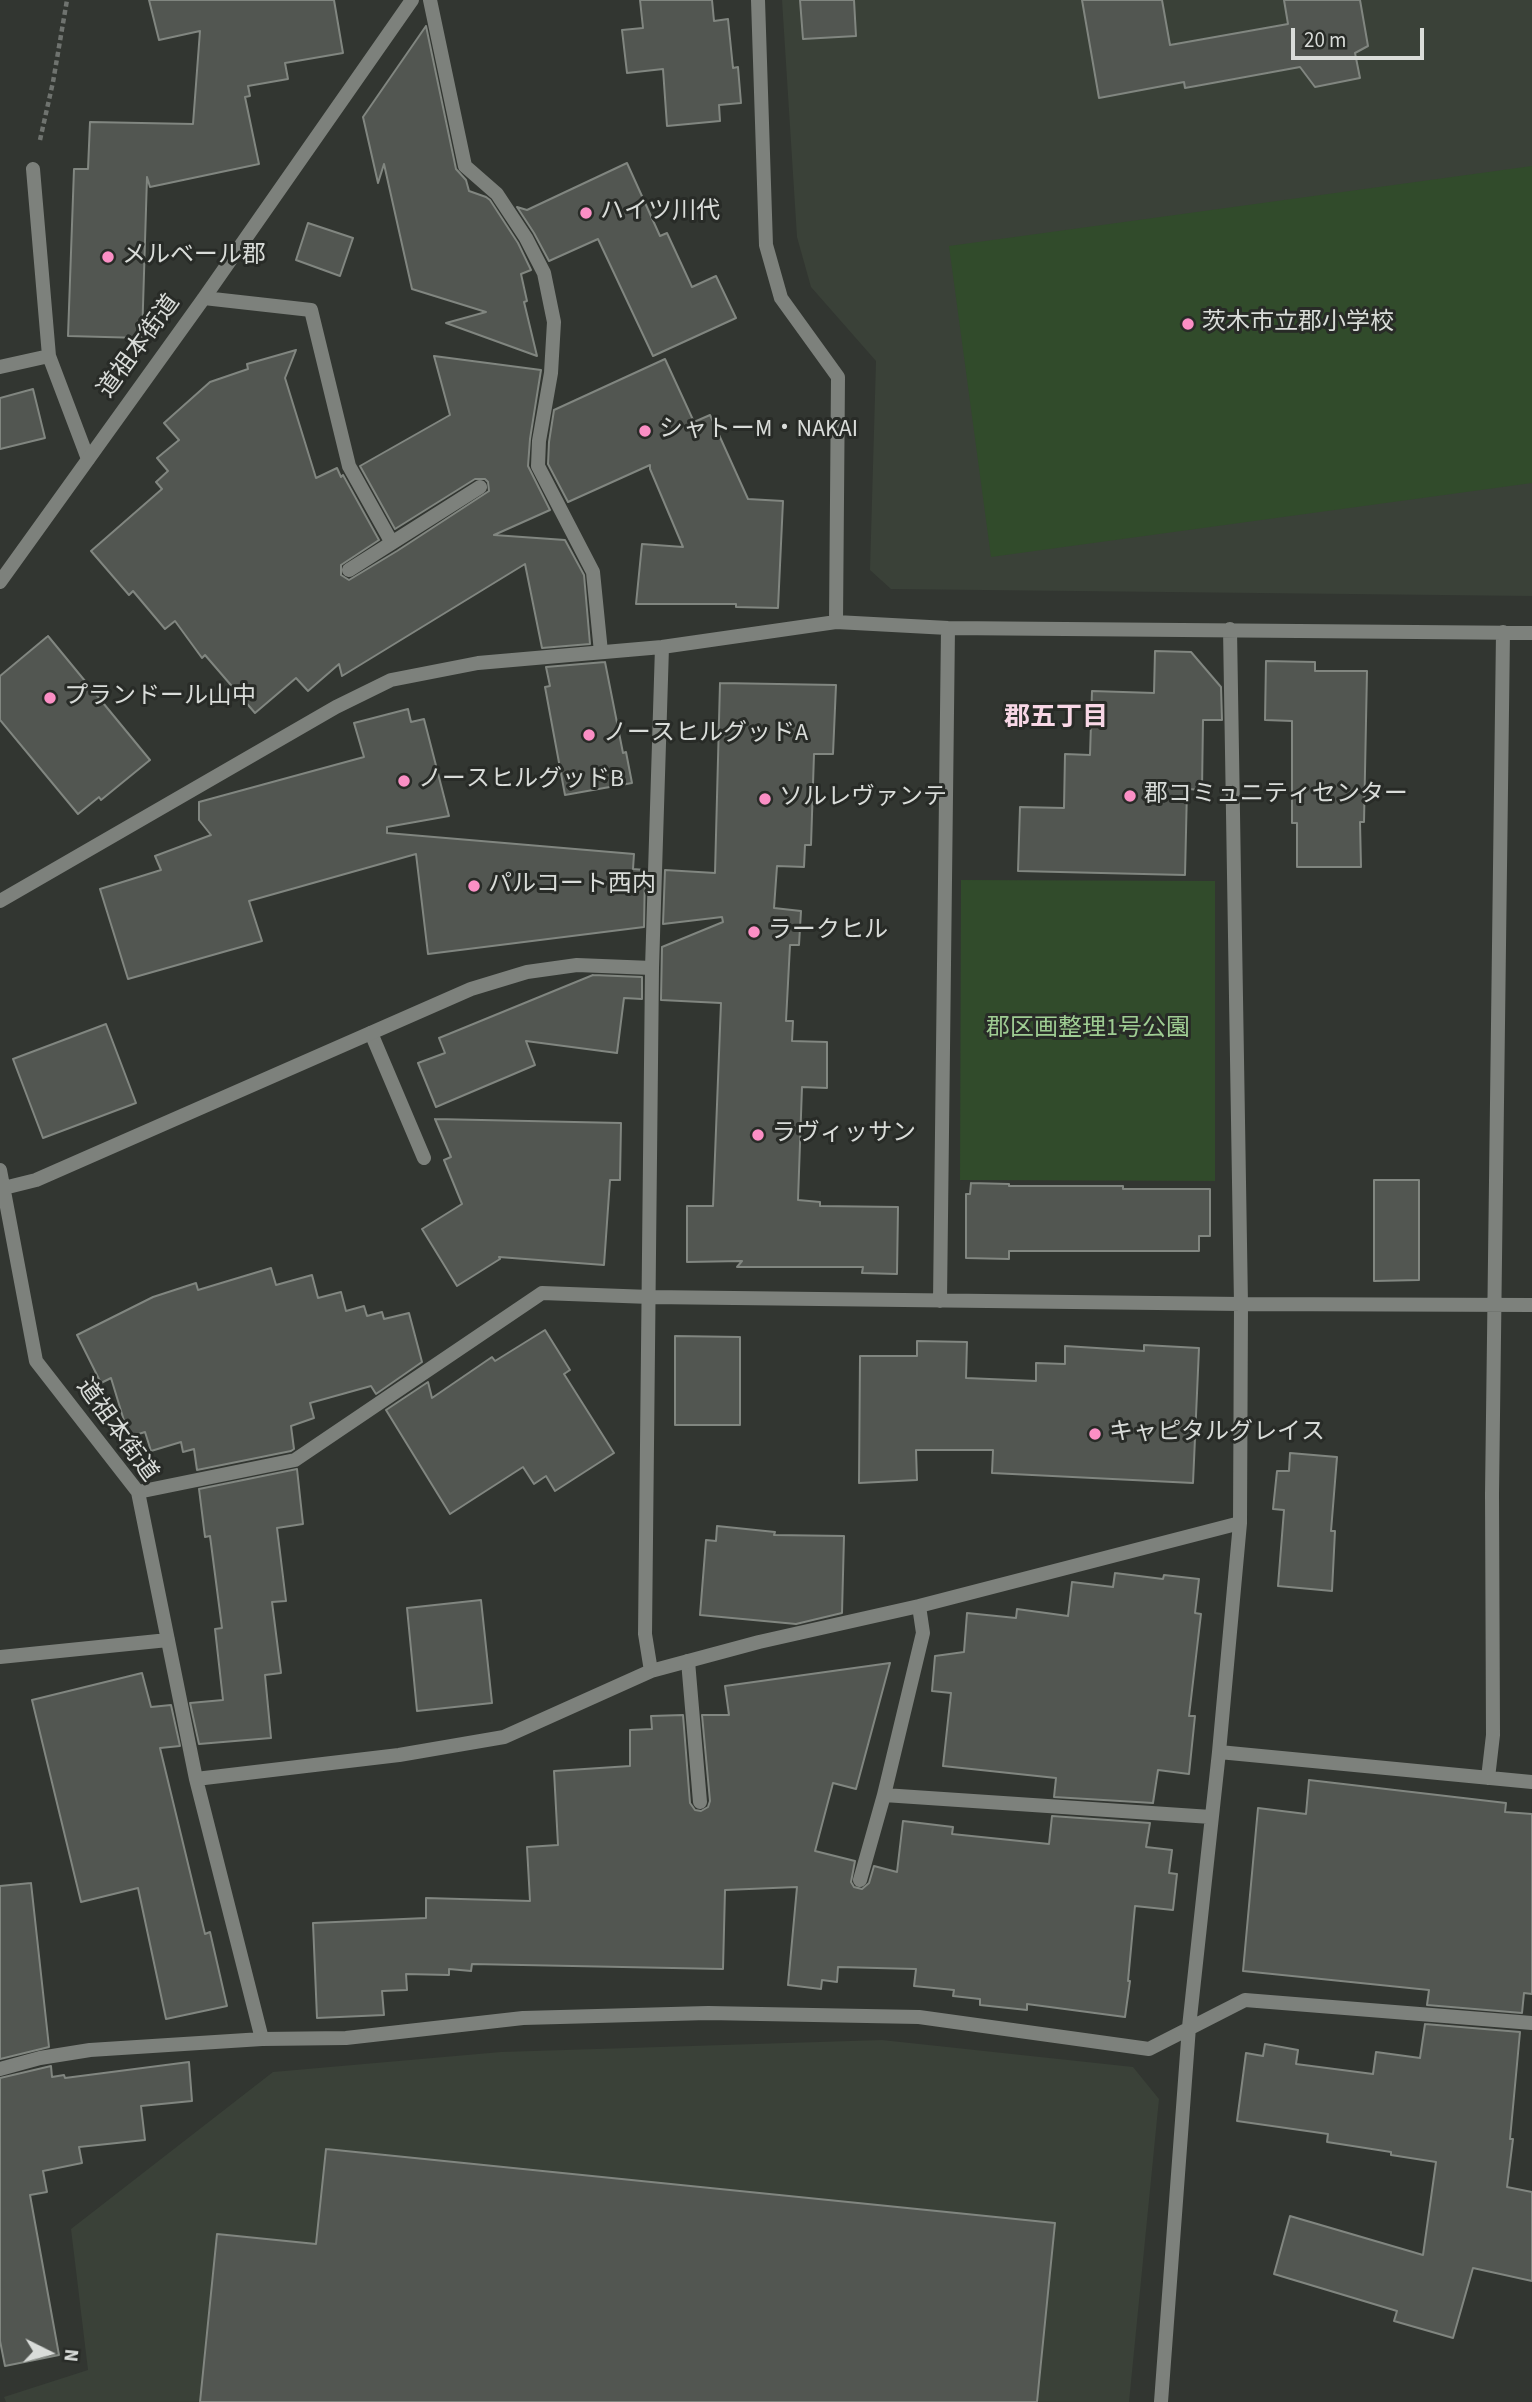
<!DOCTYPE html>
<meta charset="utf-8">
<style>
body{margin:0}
#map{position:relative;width:1532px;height:2402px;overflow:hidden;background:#323631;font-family:"Source Sans 3",sans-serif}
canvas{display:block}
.north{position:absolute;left:14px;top:2318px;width:70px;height:70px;-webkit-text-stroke:5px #282b27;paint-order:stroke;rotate:96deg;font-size:19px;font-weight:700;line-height:28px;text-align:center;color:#d9dcd9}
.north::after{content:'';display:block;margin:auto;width:24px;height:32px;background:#d9dcd9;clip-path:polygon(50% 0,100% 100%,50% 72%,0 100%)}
.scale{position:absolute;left:1291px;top:28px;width:133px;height:32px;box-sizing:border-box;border:4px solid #d9dcd9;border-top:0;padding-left:9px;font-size:21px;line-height:24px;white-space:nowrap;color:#d9dcd9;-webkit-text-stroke:5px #282b27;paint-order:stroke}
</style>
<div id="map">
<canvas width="1532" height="2402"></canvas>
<div class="north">N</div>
<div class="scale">20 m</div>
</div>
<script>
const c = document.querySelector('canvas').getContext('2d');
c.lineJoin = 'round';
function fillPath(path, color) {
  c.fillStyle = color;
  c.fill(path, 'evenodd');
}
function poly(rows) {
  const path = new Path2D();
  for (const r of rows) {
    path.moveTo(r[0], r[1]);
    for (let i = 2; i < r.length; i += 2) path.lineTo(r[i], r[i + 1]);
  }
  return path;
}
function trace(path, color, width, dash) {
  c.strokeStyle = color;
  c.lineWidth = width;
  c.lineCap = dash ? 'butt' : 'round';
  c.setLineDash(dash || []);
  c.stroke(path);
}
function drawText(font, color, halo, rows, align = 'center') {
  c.font = font + ' "Source Sans 3","Noto Sans JP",sans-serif';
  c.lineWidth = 6;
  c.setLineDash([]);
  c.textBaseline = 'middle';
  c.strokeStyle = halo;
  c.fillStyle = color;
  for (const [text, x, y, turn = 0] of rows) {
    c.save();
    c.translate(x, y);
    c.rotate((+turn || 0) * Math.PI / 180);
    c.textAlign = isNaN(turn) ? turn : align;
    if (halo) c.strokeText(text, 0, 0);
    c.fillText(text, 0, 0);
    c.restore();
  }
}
fillPath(poly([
 [782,0,1532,0,1532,596,891,589,870,570,876,361,811,287,797,237],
 [882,2040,1133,2067,1159,2099,1129,2402,6,2402,4,2397,88,2370,71,2229,273,2072,501,2052]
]), '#3a4138');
fillPath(poly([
 [1532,166,1532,483,991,557,949,246],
 [961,880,1215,881,1215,1181,960,1180]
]), '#314b2b');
const building = poly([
 [149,0,334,0,343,53,285,63,288,79,248,86,250,96,245,97,259,164,150,187,147,177,142,338,68,336,74,169,88,169,90,122,193,124,200,31,159,40,149,0],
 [640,0,712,0,714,21,728,19,733,68,738,67,741,103,719,105,720,121,667,126,663,69,627,73,622,30,643,28,640,0],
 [800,0,854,0,856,36,803,39,800,0],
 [1082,0,1162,0,1170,45,1288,24,1284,0,1360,0,1368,46,1355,53,1360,78,1315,87,1300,67,1185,88,1184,82,1099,98,1082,0],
 [426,26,456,169,466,180,469,191,486,197,490,200,518,243,531,270,521,274,527,301,524,302,537,356,446,323,486,312,412,289,384,164,378,183,363,117,426,26],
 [627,163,660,236,667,233,692,287,716,276,736,318,653,356,598,239,549,261,534,233,517,207,527,210,627,163],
 [308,223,353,238,340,276,296,260,308,223],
 [296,350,285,378,316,478,337,468,341,477,343,475,379,540,341,565,341,575,349,580,397,551,489,491,488,482,485,479,475,479,395,529,360,466,450,415,434,356,541,370,530,439,528,466,550,510,494,535,565,540,584,575,590,644,542,648,525,564,342,676,339,664,308,691,296,678,255,713,205,655,202,658,175,621,165,629,133,591,129,595,91,551,162,489,156,482,168,471,157,458,179,440,164,423,210,382,248,369,247,364,296,350],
 [665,359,694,422,710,415,748,499,783,501,778,608,736,607,736,604,636,604,642,544,683,547,650,469,650,465,568,502,548,464,549,442,554,410,665,359],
 [33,389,45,438,0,449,0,398,33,389],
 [48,636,150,760,101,800,99,797,78,814,0,720,0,676,48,636],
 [1155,651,1191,652,1221,687,1222,720,1203,720,1202,790,1187,789,1185,875,1018,871,1020,807,1064,808,1065,754,1090,755,1092,691,1154,693,1155,651],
 [1266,661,1315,662,1315,671,1367,671,1364,822,1360,822,1361,867,1297,867,1297,823,1292,823,1292,721,1265,720,1266,661],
 [605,662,623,753,626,752,632,783,565,795,545,687,550,686,546,667,605,662],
 [720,683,836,685,833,754,814,754,811,845,805,845,804,867,777,866,774,908,801,911,799,945,790,945,786,1021,793,1021,792,1041,827,1042,827,1088,802,1087,798,1200,820,1202,820,1206,898,1207,897,1274,862,1273,863,1267,737,1267,742,1261,687,1262,687,1206,713,1206,721,1003,661,1000,662,947,723,922,722,917,663,924,665,870,715,873,720,683],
 [408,709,411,722,424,719,449,816,387,827,387,833,634,854,633,869,645,870,644,927,428,954,416,854,249,901,262,941,128,979,100,889,161,870,155,856,211,835,199,820,199,802,364,757,354,723,408,709],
 [593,975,642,977,642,999,624,998,617,1053,526,1041,535,1065,436,1107,418,1063,445,1053,439,1038,593,975],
 [106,1024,136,1103,43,1138,13,1059,106,1024],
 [435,1119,621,1123,620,1180,610,1180,604,1265,499,1257,500,1259,457,1286,422,1229,462,1204,444,1160,451,1157,435,1119],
 [1374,1180,1419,1180,1419,1280,1374,1281,1374,1180],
 [971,1183,1009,1184,1009,1186,1123,1186,1123,1189,1210,1189,1210,1236,1199,1236,1199,1251,1009,1251,1009,1259,966,1258,966,1194,970,1194,971,1183],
 [271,1268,276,1285,312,1275,318,1298,341,1292,346,1311,364,1306,367,1316,382,1312,384,1319,409,1313,422,1362,376,1394,371,1386,310,1403,314,1418,291,1426,294,1449,291,1451,197,1470,194,1449,183,1452,181,1442,151,1451,145,1432,129,1437,111,1378,101,1383,77,1335,153,1297,196,1283,198,1290,271,1268],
 [545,1330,570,1370,564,1374,614,1453,555,1491,546,1476,534,1484,523,1467,450,1514,386,1410,428,1382,432,1398,492,1357,495,1361,545,1330],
 [675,1336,740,1337,740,1425,675,1425,675,1336],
 [917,1341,967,1342,966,1378,1036,1381,1036,1363,1065,1364,1065,1346,1144,1351,1144,1345,1199,1348,1193,1483,992,1473,993,1450,916,1450,917,1480,859,1483,860,1356,917,1356,917,1341],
 [1290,1453,1337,1457,1331,1531,1335,1531,1332,1591,1278,1586,1284,1510,1273,1509,1277,1471,1289,1471,1290,1453],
 [297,1469,303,1524,277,1528,286,1601,272,1602,281,1673,265,1675,271,1738,199,1744,190,1703,223,1700,215,1629,222,1628,210,1536,205,1537,199,1489,297,1469],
 [717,1526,775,1532,774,1535,844,1536,842,1613,796,1624,700,1615,706,1540,716,1541,717,1526],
 [1115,1573,1163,1579,1164,1575,1199,1579,1195,1613,1201,1614,1189,1716,1195,1716,1189,1774,1158,1770,1153,1803,1054,1797,1056,1778,943,1766,951,1693,932,1691,935,1656,964,1652,967,1613,1016,1618,1017,1609,1068,1616,1072,1582,1113,1587,1115,1573],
 [481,1600,492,1703,417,1711,407,1608,481,1600],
 [890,1663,856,1789,833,1783,815,1851,855,1861,851,1882,854,1887,862,1889,869,1883,874,1866,897,1872,903,1821,953,1827,952,1834,1049,1844,1052,1816,1150,1823,1146,1847,1172,1850,1169,1873,1177,1874,1173,1910,1135,1906,1128,1981,1130,1981,1125,2017,1027,2004,1027,2010,980,2005,980,1999,953,1996,954,1990,914,1986,916,1969,838,1967,837,1982,822,1980,821,1989,788,1985,797,1887,725,1890,723,1969,472,1964,471,1971,449,1969,449,1975,406,1974,407,1990,382,1991,384,2015,317,2018,313,1923,426,1918,426,1898,530,1901,527,1847,558,1845,554,1771,630,1766,630,1730,652,1729,651,1716,683,1715,690,1803,695,1810,701,1811,708,1807,710,1801,702,1715,729,1715,725,1686,890,1663],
 [142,1673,151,1707,171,1705,180,1746,160,1748,205,1934,210,1932,227,2006,166,2019,138,1888,81,1902,32,1700,142,1673],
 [1309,1780,1506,1803,1505,1812,1532,1814,1532,1994,1524,1993,1522,2013,1427,2005,1429,1990,1243,1971,1258,1808,1306,1814,1309,1780],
 [31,1883,49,2047,0,2059,0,1886,31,1883],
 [1425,2024,1520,2032,1510,2139,1513,2139,1507,2187,1532,2192,1532,2281,1473,2268,1453,2338,1394,2321,1397,2311,1274,2274,1290,2216,1423,2255,1436,2162,1391,2155,1391,2152,1327,2142,1328,2134,1237,2121,1246,2053,1263,2056,1265,2044,1298,2050,1296,2064,1373,2074,1376,2052,1420,2058,1425,2024],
 [189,2062,192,2101,141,2106,145,2140,79,2147,82,2163,43,2171,47,2192,30,2195,59,2355,5,2366,0,2341,0,2078,51,2066,52,2077,64,2075,65,2078,189,2062],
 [326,2149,1055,2223,1037,2402,200,2402,217,2234,316,2244,326,2149]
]);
fillPath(building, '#525651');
trace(building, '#818680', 2);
trace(poly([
 [40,140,53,82,67,0]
]), '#6f736f', 4.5, [5, 3.5]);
trace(poly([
 [430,0,465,166,497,194,526,238,544,273,554,322,551,373,539,441,538,466,593,572,601,652],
 [33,169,49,356,88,459],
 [0,367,49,356],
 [371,1033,424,1158],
 [688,1661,700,1802]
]), '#7d817c', 14);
trace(poly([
 [758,0,766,245,781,298,838,377,836,622],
 [204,298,311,310,349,466,392,543],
 [349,570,480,487],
 [0,582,204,298,412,0],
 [0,901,336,707,391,680,478,663,662,647,836,622,948,628,1532,633],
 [0,1170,36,1361,138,1492,196,1779,262,2039],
 [0,1189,36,1180,471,989,527,972,577,965,652,968],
 [940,1301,948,628],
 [138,1492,295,1460,542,1293,650,1297,1241,1304,1532,1305],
 [0,1657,168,1640],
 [651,1671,645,1634,652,968,662,647],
 [1219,1752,1532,1782],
 [1488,1778,1493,1735,1492,1494,1503,632],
 [196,1779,399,1755,504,1737,651,1671,759,1642,919,1606,1240,1523],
 [884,1795,1211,1817],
 [860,1880,884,1795,923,1633,919,1606],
 [0,2069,40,2058,90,2050,262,2039,346,2038,523,2018,708,2013,919,2017,1149,2049,1245,2000,1532,2023],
 [1161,2402,1189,2027,1219,1752,1240,1523,1241,1304,1230,629]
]), '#7d817c', 14);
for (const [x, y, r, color] of [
 [586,213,7,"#fb8fc5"],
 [108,257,7,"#fb8fc5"],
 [1188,324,7,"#fb8fc5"],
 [645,431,7,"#fb8fc5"],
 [50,698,7,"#fb8fc5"],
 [589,735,7,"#fb8fc5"],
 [404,781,7,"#fb8fc5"],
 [1130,796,7,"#fb8fc5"],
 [765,799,7,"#fb8fc5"],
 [474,886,7,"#fb8fc5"],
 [754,932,7,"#fb8fc5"],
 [758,1135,7,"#fb8fc5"],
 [1095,1434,7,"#fb8fc5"]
]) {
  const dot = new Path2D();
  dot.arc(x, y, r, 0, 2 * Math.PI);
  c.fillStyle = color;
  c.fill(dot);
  trace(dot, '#282b27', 2.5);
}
drawText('24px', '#d9dcd9', '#282b27', [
 ["ハイツ川代",600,213],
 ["メルベール郡",122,257],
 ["茨木市立郡小学校",1202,324],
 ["シャトーM・NAKAI",659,431],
 ["プランドール山中",64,698],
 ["ノースヒルグッドA",603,735],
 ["ノースヒルグッドB",418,781],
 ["郡コミュニティセンター",1144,796],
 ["ソルレヴァンテ",779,799],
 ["パルコート西内",488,886],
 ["ラークヒル",768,932],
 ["ラヴィッサン",772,1135],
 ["キャピタルグレイス",1109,1434]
], 'left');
drawText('24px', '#d9dcd9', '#282b27', [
 ["道祖本街道",140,347,-54],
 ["道祖本街道",116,1431,54]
]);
drawText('24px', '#9fcd93', '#282b27', [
 ["郡区画整理1号公園",1088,1030]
]);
drawText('bold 26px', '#f8d7e6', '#282b27', [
 ["郡五丁目",1056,719]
]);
</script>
